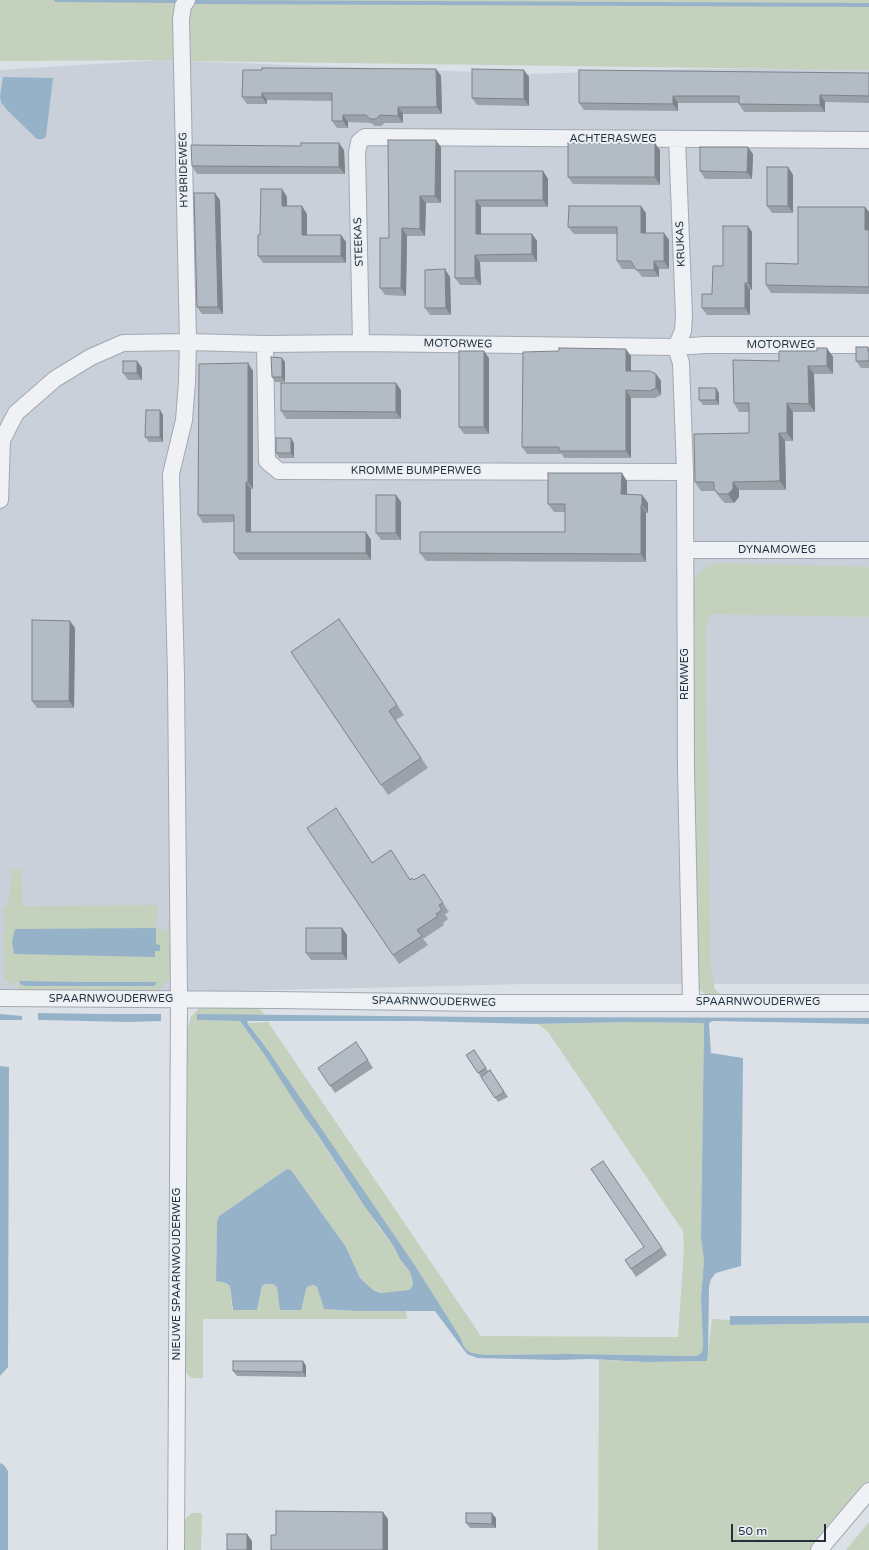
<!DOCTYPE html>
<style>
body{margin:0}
#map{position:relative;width:869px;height:1550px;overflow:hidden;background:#dce1e7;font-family:"Varela Round",sans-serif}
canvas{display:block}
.scale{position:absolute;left:731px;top:1524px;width:95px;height:18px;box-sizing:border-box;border:2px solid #25303e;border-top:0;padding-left:5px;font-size:12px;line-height:14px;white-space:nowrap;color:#25303e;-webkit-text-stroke:3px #ebf0f5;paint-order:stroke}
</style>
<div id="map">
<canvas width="869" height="1550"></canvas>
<div class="scale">50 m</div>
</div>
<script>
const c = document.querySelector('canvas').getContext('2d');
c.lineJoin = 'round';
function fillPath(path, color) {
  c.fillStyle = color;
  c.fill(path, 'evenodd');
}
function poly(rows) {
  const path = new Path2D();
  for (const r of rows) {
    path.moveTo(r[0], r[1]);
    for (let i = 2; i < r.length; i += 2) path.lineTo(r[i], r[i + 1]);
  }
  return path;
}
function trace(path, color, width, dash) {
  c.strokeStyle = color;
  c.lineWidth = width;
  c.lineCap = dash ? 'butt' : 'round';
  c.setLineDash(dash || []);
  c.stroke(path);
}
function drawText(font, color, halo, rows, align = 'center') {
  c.font = font + ' "Varela Round",sans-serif';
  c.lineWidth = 4;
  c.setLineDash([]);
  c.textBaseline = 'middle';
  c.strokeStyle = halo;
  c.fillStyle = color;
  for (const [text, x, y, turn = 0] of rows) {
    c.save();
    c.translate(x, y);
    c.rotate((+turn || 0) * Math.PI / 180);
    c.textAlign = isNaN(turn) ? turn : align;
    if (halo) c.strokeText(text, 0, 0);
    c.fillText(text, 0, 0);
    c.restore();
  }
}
fillPath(poly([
 [160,60,528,74,694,69,869,68,869,984,527,984,194,992,0,989,0,70]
]), '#cad0d9');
fillPath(poly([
 [0,0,175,0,174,60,0,61],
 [196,0,869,0,869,70,190,61,189,19,193,2],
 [721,563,869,567,869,617,709,614,705,631,711,970,715,989,721,995,705,994,700,990,698,985,693,906,692,584,697,575,707,566],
 [21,868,23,906,158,905,156,928,165,931,171,921,172,973,165,984,159,990,153,991,23,991,17,988,20,984,26,986,155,986,157,982,19,981,14,986,4,979,4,908,8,906,12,870],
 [156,928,156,945,160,945,160,951,155,951,155,957,14,953],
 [233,1005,258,1007,266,1016,198,1014,197,1020,240,1021,266,1057,336,1164,380,1229,393,1245,400,1259,410,1272,413,1282,412,1287,410,1290,381,1293,380,1291,373,1290,360,1278,346,1247,291,1170,287,1169,219,1216,217,1222,216,1281,226,1283,230,1286,232,1310,257,1310,262,1286,266,1284,273,1284,277,1287,306,1289,308,1286,314,1285,317,1287,324,1309,356,1311,406,1310,407,1319,203,1319,203,1378,192,1378,187,1374,185,1368,186,1033,191,1017,199,1008],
 [268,1022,481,1336,678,1337,684,1248,683,1231,548,1032,538,1024,629,1022,703,1023,704,1026,701,1238,704,1261,701,1297,703,1347,702,1352,699,1355,694,1356,567,1354,486,1355,472,1353,467,1350,463,1345,460,1337,416,1267,248,1023],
 [712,1319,730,1320,730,1325,869,1323,869,1481,810,1550,598,1550,599,1360,646,1362,707,1361],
 [192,1513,202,1513,201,1550,184,1550,184,1524,187,1517],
 [869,1522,869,1550,846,1550]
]), '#c4d1bd');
fillPath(poly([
 [3,77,53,78,46,136,43,139,37,139,7,110,1,102,0,96],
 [156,928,156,944,160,945,160,951,155,951,155,957,14,954,12,942,15,929],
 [19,981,85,982,157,982,155,986,26,986,20,984],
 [38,1013,104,1014,161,1014,161,1021,129,1022,41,1020,38,1020],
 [0,1014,22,1016,22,1020,0,1020],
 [197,1014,481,1017,869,1018,869,1024,713,1021,710,1022,709,1024,711,1053,743,1058,741,1266,716,1273,711,1279,709,1287,708,1354,707,1361,646,1362,591,1359,557,1360,477,1358,467,1354,435,1311,356,1311,324,1309,317,1287,314,1285,308,1286,306,1289,301,1310,280,1310,277,1287,273,1284,266,1284,262,1286,257,1310,233,1310,230,1286,226,1283,216,1281,217,1222,219,1216,287,1169,291,1170,346,1247,360,1278,373,1290,381,1293,409,1290,412,1287,413,1282,410,1272,400,1259,393,1245,365,1207,317,1134,302,1113,266,1057,240,1021,197,1020],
 [249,1021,417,1021,534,1024,629,1022,703,1023,704,1026,701,1238,704,1261,701,1297,703,1347,702,1352,699,1355,694,1356,567,1354,486,1355,472,1353,467,1350,463,1345,460,1337,416,1267,269,1052,248,1024,247,1022],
 [0,1066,9,1067,8,1367,0,1376],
 [730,1316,869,1316,869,1323,730,1325],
 [0,1463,4,1465,8,1471,8,1550,0,1550]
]), '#95b2c9');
trace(poly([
 [56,0,175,1],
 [193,2,869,5]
]), '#95b2c9', 4);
const minor = poly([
 [361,343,357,153,359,142,365,137,869,140],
 [265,344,267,461,279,471,685,472],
 [676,347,681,363,685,472,686,770,691,1002],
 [676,347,683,331,684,316,677,139],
 [0,500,2,440,16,413,55,379,91,357,123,343,188,342,265,344,361,343,676,347,705,345,869,345],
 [685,550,869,550],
 [0,998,275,1000,486,1003,869,1003],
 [176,1550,179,999,176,676,171,474,184,420,187,382,188,342,181,19,183,6,187,0],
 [819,1550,869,1491]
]);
trace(minor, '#a1a8b1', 18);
trace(minor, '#eff1f5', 16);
fillPath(poly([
 [436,69,441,76,442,114,403,114,403,123,385,123,381,126,375,126,371,123,348,122,348,128,337,128,332,121,332,101,267,100,267,104,247,104,242,97,243,70],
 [869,73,869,103,825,102,825,112,744,112,739,104,739,103,678,103,678,111,584,110,579,103],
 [529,77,529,106,477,105,472,98],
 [301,146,344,150,345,174,197,174,192,166],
 [441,147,441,203,426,203,425,236,407,236,406,296,385,295,380,288,389,238],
 [660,150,660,185,573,184,568,177],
 [753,154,752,179,705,179,700,171],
 [788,167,793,175,793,213,772,213,767,206],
 [455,171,543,171,548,179,548,207,481,207,481,234,532,234,537,241,537,262,480,262,481,285,460,285,455,278],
 [282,189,287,197,287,206,307,214,307,235,341,235,346,242,346,263,263,263,258,256,260,235],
 [220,200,223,314,202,314,197,307],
 [865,207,869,212,869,294,771,293,766,285,798,264],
 [646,213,646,233,664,233,669,240,669,269,659,269,659,277,642,277,636,269,622,269,617,261,617,234,574,234,568,227],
 [748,226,752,232,752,290,750,290,750,315,707,315,702,308,712,294,723,266],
 [450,277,451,315,430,315,425,308],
 [868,347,869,349,869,368,861,368,856,361],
 [631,356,631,371,656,374,661,381,661,395,655,398,631,398,631,458,564,458,562,454,527,454,522,447],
 [833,357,833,374,814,374,815,412,793,412,793,441,785,441,786,490,739,490,739,497,734,503,725,503,720,498,715,491,701,491,695,482,749,433,749,412,739,412,734,403,779,361],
 [282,358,285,362,285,382,275,382,272,377],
 [489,358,489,434,464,434,459,427],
 [137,361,142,368,142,380,128,380,123,373],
 [253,371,253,489,251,489,251,532,366,532,371,540,371,560,239,560,234,553,234,522,203,523,198,515],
 [401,390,401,419,286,419,281,411],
 [719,393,719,405,703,405,699,400],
 [163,415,163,442,149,442,145,437],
 [294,443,294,458,279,458,276,453],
 [627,481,627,494,642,495,648,503,648,513,646,513,646,562,426,561,420,553,565,532,565,512,554,512,548,504],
 [396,495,401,502,401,540,381,540,376,533],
 [339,619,404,715,396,720,428,768,388,795,291,652],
 [75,628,74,708,37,708,32,701],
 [307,828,372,863,411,879,414,880,424,874,449,912,445,914,448,919,443,923,444,925,423,939,428,945,399,964],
 [342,928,347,935,347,960,311,960,306,953],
 [361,1049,373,1068,335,1093,318,1068],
 [474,1050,488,1071,490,1070,508,1097,498,1102,466,1055],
 [603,1161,667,1255,636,1277,625,1260,644,1247],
 [303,1361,306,1366,306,1377,237,1376,233,1371],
 [496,1518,496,1528,470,1528,466,1523]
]), '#9aa1a9');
fillPath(poly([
 [436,69,441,76,442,114,437,107],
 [524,70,529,77,529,106,524,99],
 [262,93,267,100,267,104,262,97],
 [820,95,825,102,825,112,820,105],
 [673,96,678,103,678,111,673,104],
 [398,107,403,114,403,123,398,116],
 [343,115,348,122,348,128,343,121],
 [436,140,441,147,441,203,435,196],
 [339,143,344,150,345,174,339,167],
 [655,143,660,150,660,185,655,177],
 [748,147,753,154,752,179,747,172],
 [788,167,793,175,793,213,788,206],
 [543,171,548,179,548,207,543,200],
 [282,189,287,197,287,213,282,206],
 [215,193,220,200,223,314,218,307],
 [420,196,426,203,425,236,420,229],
 [476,200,481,207,481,241,476,234],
 [302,206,307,214,307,242,302,235],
 [641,206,646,213,646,240,641,233],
 [865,207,869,212,869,235,865,230],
 [748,226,752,232,752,290,748,283],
 [402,228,407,236,406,296,401,288],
 [664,233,669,240,669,269,664,261],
 [532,234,537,241,537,262,532,254],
 [341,235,346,242,346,263,341,256],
 [475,255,480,262,481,285,475,278],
 [654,261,659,269,659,277,654,270],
 [445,269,450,277,451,315,446,308],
 [745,283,750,290,750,315,745,308],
 [827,348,833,357,833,374,827,366],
 [626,349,631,356,631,378,626,371],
 [484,351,489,358,489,434,484,427],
 [282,358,285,362,285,382,282,377],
 [137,361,142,368,142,380,137,373],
 [248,363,253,371,253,489,248,482],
 [808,366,814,374,815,412,809,404],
 [656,374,661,381,661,395,656,388],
 [396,383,401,390,401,419,396,412],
 [716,388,719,393,719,405,716,400],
 [626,390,631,398,631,458,626,451],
 [787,403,793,412,793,441,787,433],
 [160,410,163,415,163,442,160,437],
 [779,433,785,441,786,490,780,481],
 [291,438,294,443,294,458,291,453],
 [622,473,627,481,627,502,621,494],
 [246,482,251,489,251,539,246,532],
 [733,482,739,490,739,497,734,503,728,494],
 [396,495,401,502,401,540,396,533],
 [642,495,648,503,648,513,642,505],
 [641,505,646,513,646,562,641,554],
 [366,532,371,540,371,560,366,553],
 [70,621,75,628,74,708,69,701],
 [342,928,347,935,347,960,342,953],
 [303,1361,306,1366,306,1377,303,1372],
 [383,1512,388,1519,388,1550,383,1550],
 [492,1513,496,1518,496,1528,492,1524],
 [247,1534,252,1541,252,1550,247,1550]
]), '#7d8389');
const building = poly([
 [262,68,436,69,437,107,398,107,398,116,380,115,376,119,370,119,366,115,343,115,343,121,332,121,332,93,262,93,262,97,242,97,243,70,262,70,262,68],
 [472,69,524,70,524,99,472,98,472,69],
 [579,70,869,73,869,96,820,95,820,105,739,104,739,96,673,96,673,104,579,103,579,70],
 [388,140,436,140,435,196,420,196,420,229,402,228,401,288,380,288,380,238,389,238,388,140],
 [301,143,339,143,339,167,192,166,191,145,301,146,301,143],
 [568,143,655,143,655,177,568,177,568,143],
 [700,147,748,147,747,172,700,171,700,147],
 [767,167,788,167,788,206,767,206,767,167],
 [455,171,543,171,543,200,476,200,476,234,532,234,532,254,475,255,475,278,455,278,455,171],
 [261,189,282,189,282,206,302,206,302,235,341,235,341,256,258,256,258,235,260,235,261,189],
 [194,193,215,193,218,307,197,307,194,193],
 [569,206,641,206,641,233,664,233,664,261,654,261,654,270,636,270,631,261,617,261,617,227,568,227,569,206],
 [798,207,865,207,865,230,869,230,869,287,766,285,766,263,798,264,798,207],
 [723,226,748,226,748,283,745,283,745,308,702,308,702,294,712,294,713,266,723,266,723,226],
 [445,269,446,308,425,308,425,270,445,269],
 [856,347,868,347,868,351,869,351,869,361,856,361,856,347],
 [559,348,626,349,626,371,650,371,656,374,656,388,650,391,626,390,626,451,559,451,559,447,522,447,523,352,559,351,559,348],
 [817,348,827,348,827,366,808,366,809,404,787,403,787,433,779,433,780,481,733,482,733,489,728,494,719,494,714,489,714,482,695,482,694,434,749,433,749,403,734,403,733,360,779,361,779,351,817,351,817,348],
 [459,351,484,351,484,427,459,427,459,351],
 [271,357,282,358,282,377,272,377,271,357],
 [123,361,137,361,137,373,123,373,123,361],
 [248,363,248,482,246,482,246,532,366,532,366,553,234,553,234,515,198,515,199,364,248,363],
 [281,383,396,383,396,412,281,411,281,383],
 [699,388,716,388,716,400,699,400,699,388],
 [146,410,160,410,160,437,145,437,146,410],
 [276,438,291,438,291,453,276,453,276,438],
 [548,473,622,473,621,494,642,495,642,505,641,505,641,554,420,553,420,532,565,532,565,504,548,504,548,473],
 [376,495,396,495,396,533,376,533,376,495],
 [339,619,397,705,389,711,421,758,381,785,291,652,339,619],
 [32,620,70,621,69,701,32,701,32,620],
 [336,808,372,863,391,850,410,880,412,878,414,880,424,874,443,903,439,905,442,910,436,914,438,916,417,930,422,936,393,955,307,828,336,808],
 [306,928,342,928,342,953,306,953,306,928],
 [356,1042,368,1060,330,1086,318,1068,356,1042],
 [474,1050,486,1068,478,1073,466,1055,474,1050],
 [490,1070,504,1092,495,1098,481,1077,490,1070],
 [603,1161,662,1248,631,1269,625,1260,644,1247,591,1169,603,1161],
 [233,1361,303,1361,303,1372,233,1371,233,1361],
 [276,1511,383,1512,383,1550,271,1550,271,1535,276,1535,276,1511],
 [466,1513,492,1513,492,1524,466,1523,466,1513],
 [227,1534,247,1534,247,1550,227,1550,227,1534]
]);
fillPath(building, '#b3bbc4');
trace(building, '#7d8389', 1);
drawText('11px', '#25303e', '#ebf0f5', [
 ["ACHTERASWEG",613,139],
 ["HYBRIDEWEG",184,170,-91],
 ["STEEKAS",359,242,-92],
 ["KRUKAS",681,244,-92],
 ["MOTORWEG",458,344,1],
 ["MOTORWEG",781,345],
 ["KROMME BUMPERWEG",416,471],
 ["DYNAMOWEG",777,550],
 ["REMWEG",685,674,-90],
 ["SPAARNWOUDERWEG",111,999],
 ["SPAARNWOUDERWEG",434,1002,1],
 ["SPAARNWOUDERWEG",758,1002],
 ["NIEUWE SPAARNWOUDERWEG",177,1274,-90]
]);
</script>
